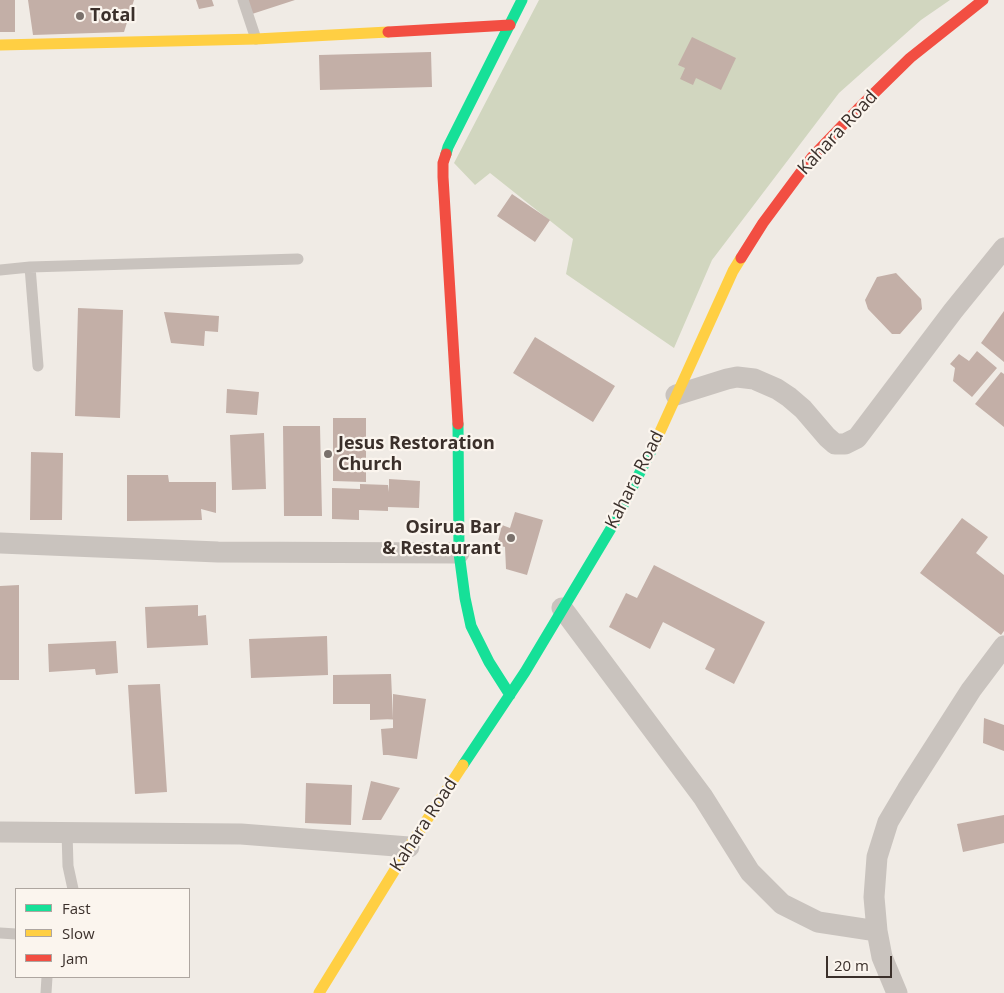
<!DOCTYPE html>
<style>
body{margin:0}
#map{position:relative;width:1004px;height:993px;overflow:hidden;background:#f0ebe5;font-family:"Open Sans",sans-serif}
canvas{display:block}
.legend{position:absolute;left:15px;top:888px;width:175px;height:90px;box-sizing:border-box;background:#fbf5ee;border:1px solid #aea6a0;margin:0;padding:6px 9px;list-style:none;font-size:15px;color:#3b302b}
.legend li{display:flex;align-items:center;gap:10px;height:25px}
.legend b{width:25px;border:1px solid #aea6a0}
.scale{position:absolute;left:826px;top:956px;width:66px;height:22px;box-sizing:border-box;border:2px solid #3b302b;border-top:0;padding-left:6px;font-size:15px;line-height:18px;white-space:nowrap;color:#3b302b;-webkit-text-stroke:4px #fbf5ee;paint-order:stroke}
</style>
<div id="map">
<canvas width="1004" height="993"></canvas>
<ul class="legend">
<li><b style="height:6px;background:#16e098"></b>Fast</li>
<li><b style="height:6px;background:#ffcf43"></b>Slow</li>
<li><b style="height:6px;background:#f24e42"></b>Jam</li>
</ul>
<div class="scale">20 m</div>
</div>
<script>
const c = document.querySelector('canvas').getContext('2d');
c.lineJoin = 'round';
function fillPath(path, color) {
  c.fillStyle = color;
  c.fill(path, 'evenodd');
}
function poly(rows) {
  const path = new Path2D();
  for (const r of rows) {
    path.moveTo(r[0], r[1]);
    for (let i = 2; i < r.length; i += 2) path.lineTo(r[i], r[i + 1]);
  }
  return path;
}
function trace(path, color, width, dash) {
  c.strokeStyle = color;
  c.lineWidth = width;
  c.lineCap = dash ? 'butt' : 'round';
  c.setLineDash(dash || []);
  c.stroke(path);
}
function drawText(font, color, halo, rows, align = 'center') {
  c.font = font + ' "Open Sans",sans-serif';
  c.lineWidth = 4.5;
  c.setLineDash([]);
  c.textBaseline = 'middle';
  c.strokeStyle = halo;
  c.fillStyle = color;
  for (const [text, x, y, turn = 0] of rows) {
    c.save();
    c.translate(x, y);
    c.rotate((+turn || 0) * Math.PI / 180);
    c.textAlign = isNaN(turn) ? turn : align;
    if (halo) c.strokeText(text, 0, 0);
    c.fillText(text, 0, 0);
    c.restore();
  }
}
fillPath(poly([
 [539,0,950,0,921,20,839,93,712,260,674,348,566,274,573,239,490,173,475,185,454,163]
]), '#d1d6bf');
fillPath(poly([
 [0,0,15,0,15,32,0,32],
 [28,0,134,0,124,32,33,35],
 [196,0,212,0,214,6,199,9],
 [247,0,295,0,252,14],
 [692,37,736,58,721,90,696,78,693,85,680,79,685,68,678,65],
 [431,52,432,87,320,90,319,55],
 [512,194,550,220,535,242,497,216],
 [896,273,921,299,922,309,900,334,892,334,868,309,865,300,877,277],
 [78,308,123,310,120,418,75,416],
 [1004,311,1004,362,981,343],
 [164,312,219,316,218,332,205,331,204,346,171,343],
 [535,337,615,386,593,422,513,373],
 [977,351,997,368,972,397,953,381,955,368,950,364,959,354,969,361],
 [1001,372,1004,374,1004,427,975,404],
 [227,389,259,392,257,415,226,413],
 [333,418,366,418,366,482,333,481],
 [283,426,320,426,322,516,284,516],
 [264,433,266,489,232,490,230,435],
 [31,452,63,453,62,520,30,520],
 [127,475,168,475,169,482,216,482,216,513,201,509,202,520,127,521],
 [389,479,420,481,419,508,388,507,388,511,359,510,359,520,332,519,332,488,360,489,360,484,388,485,389,492],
 [515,512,543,520,527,575,506,569,505,547,497,545,502,525,510,528],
 [962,518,988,537,976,553,1004,575,1004,631,1001,635,920,573],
 [654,565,765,622,734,684,705,669,715,649,663,622,650,649,609,627,626,593,637,598],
 [19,585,19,680,0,680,0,586],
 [198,605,198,616,206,615,208,645,147,648,145,607],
 [327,636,328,675,251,678,249,639],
 [116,641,118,673,96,675,95,669,49,672,48,644],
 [391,674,393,719,370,720,370,704,333,704,333,675],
 [160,684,167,792,135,794,128,685],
 [393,694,426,699,417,759,388,755,383,755,381,729,393,728],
 [984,718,1004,725,1004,751,983,743],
 [371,781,400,788,381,820,362,820],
 [306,783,352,785,351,825,305,823],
 [1004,815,1004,843,963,852,957,824]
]), '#c3afa7');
trace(poly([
 [243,0,256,39],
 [30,267,38,366],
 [0,270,30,267,298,259],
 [67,832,68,866,73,889],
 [0,933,16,934],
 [46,993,47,977]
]), '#c9c3be', 11);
trace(poly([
 [676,395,727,379,737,377,754,379,777,389,789,397,803,409,827,437,835,444,845,444,857,438,953,311,1004,248],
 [0,543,218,552,459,553],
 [562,608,703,797,750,872,782,904,818,922,877,931],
 [0,832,241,834,409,847],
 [897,993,882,957,877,931,874,897,877,857,888,822,907,790,971,690,1004,646]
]), '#c9c3be', 21);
trace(poly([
 [446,154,448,147,522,0],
 [458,424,459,553,465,598,471,626,489,662,510,695],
 [463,765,525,672,613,525,654,445]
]), '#16e098', 11);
trace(poly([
 [0,45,256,39,388,32],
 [654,445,733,271,741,258],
 [319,993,409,847,463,765]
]), '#ffcf43', 11);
trace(poly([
 [388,32,510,25],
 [446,154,443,163,443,177,458,424],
 [741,258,763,223,812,157,858,109,910,58,983,0]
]), '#f24e42', 11);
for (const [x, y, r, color] of [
 [80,16,5,"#7a716c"],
 [328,454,5,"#7a716c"],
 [511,538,5,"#7a716c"]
]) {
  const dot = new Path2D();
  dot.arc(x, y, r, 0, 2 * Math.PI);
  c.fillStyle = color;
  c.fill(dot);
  trace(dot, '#fbf5ee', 2);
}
drawText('bold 18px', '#3b302b', '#fbf5ee', [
 ["Total",90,16],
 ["Jesus Restoration",338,444],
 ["Church",338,465],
 ["Osirua Bar",501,528,"right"],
 ["& Restaurant",501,549,"right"]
], 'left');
drawText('18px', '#3b302b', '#fbf5ee', [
 ["Kahara Road",838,133,-47],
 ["Kahara Road",635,480,-63],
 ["Kahara Road",424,825,-57]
]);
</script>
